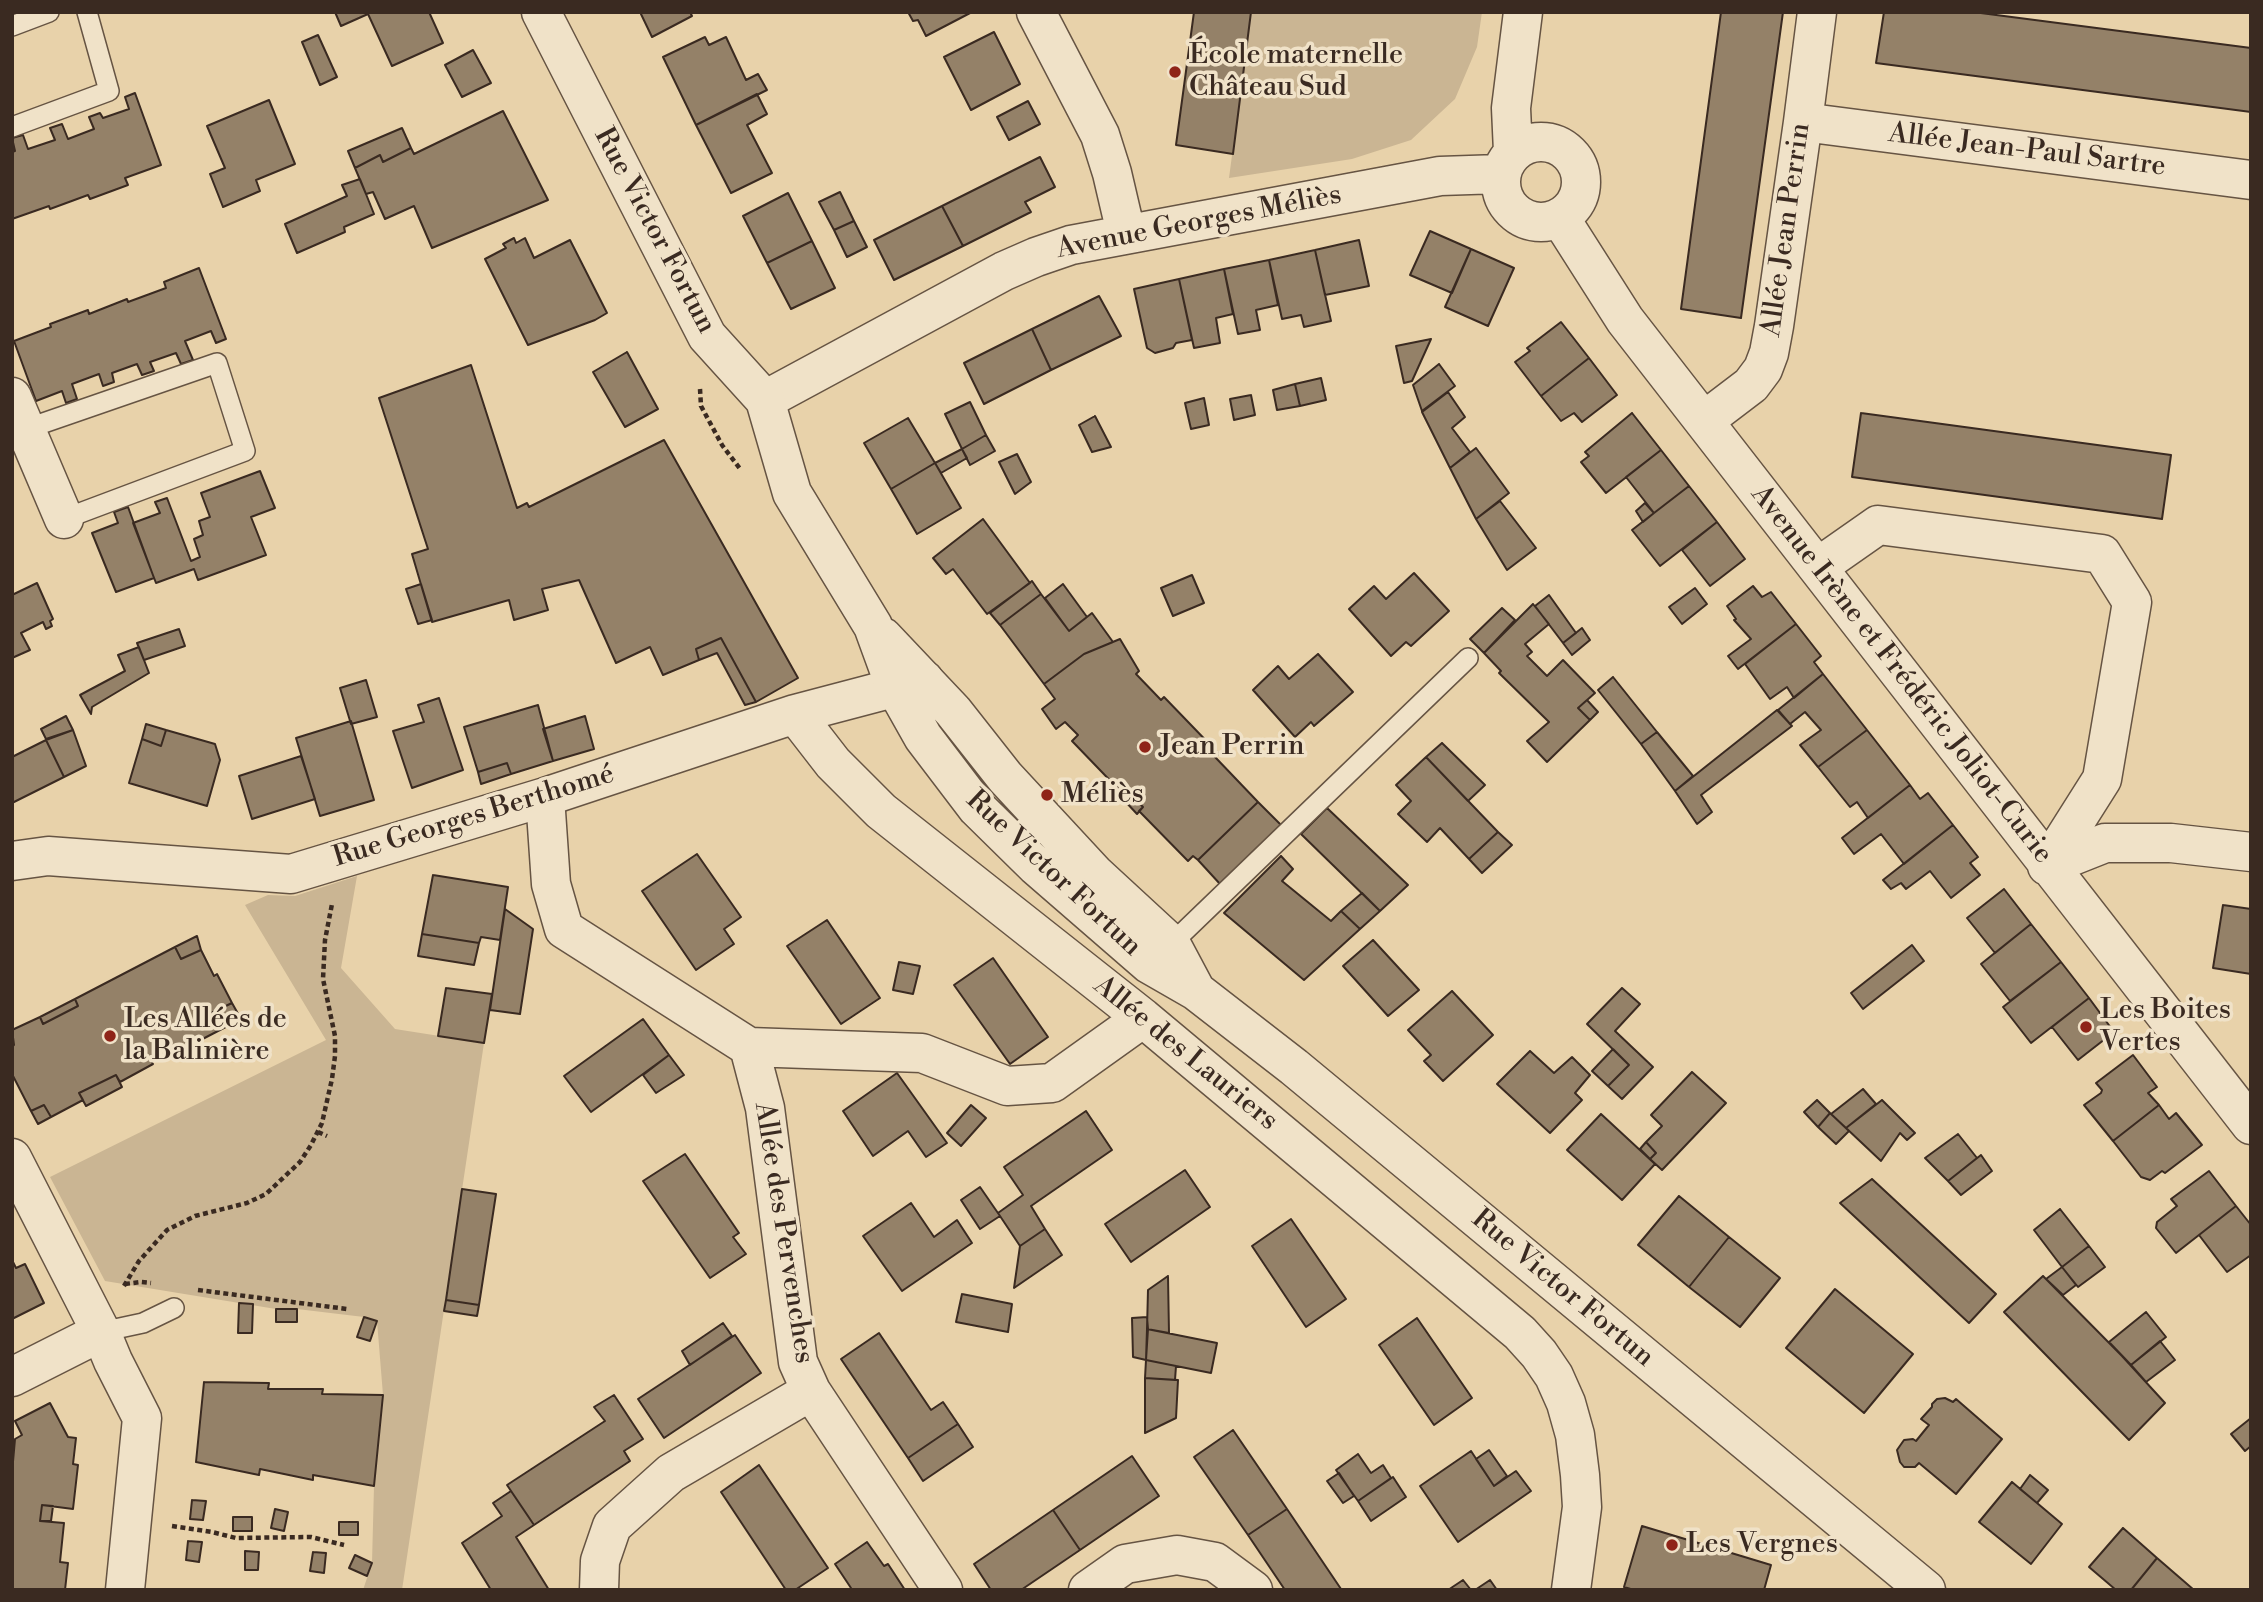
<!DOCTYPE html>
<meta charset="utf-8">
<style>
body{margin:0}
#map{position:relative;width:2263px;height:1602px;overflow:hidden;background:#e8d2aa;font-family:"Libre Bodoni",serif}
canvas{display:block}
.frame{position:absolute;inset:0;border:14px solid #3a2a21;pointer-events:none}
</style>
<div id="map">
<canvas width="2263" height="1602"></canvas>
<div class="frame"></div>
</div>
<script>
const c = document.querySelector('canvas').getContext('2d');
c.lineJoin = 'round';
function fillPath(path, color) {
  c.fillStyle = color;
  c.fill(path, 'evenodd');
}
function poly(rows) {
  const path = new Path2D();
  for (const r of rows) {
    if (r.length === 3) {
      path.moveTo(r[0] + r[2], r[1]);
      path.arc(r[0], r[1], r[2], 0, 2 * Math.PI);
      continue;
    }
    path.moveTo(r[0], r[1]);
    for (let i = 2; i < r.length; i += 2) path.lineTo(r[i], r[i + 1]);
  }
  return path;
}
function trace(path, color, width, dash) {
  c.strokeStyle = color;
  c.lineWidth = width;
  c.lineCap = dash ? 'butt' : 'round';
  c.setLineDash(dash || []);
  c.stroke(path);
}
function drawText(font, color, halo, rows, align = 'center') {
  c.font = font + ' "Libre Bodoni",serif';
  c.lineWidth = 7;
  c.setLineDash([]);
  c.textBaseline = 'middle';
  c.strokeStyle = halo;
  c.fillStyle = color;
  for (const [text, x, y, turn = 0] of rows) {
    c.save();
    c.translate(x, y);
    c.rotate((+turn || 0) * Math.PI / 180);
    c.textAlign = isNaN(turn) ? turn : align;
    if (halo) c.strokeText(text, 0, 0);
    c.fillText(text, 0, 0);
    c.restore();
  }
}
fillPath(poly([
 [1251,12,1482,12,1477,47,1455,99,1411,140,1352,159,1229,178],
 [357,876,341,968,395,1029,484,1043,402,1590,363,1590,372,1563,374,1486,383,1395,377,1321,364,1317,297,1309,276,1309,105,1281,50,1177,326,1040,245,905,268,895,295,896]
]), '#cab593');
const building = poly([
 [335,12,429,12,443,43,392,66,368,14,341,26,335,12],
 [640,12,690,12,692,16,652,37,640,12],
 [908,12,972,12,926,36,918,20,913,21,908,12],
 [1194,12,1251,12,1233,154,1176,145,1194,12],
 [1721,12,1783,12,1741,318,1681,309,1721,12],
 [1884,12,1973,12,2251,48,2251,112,1876,63,1884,12],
 [994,32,1020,84,971,110,944,57,994,32],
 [318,35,337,77,320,85,302,42,318,35],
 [705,37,709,45,726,37,746,80,758,74,767,90,696,125,663,57,705,37],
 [473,50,491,83,462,97,445,65,473,50],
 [135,93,161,165,125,178,128,185,90,199,88,195,50,209,49,206,12,219,12,152,15,151,12,138,23,135,28,149,55,140,50,128,62,124,68,139,94,129,89,117,100,113,103,118,129,109,125,97,135,93],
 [757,94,767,114,747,125,772,173,731,193,696,125,757,94],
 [269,100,295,164,256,180,260,191,223,207,210,174,225,168,207,126,269,100],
 [1028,101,1040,124,1009,140,997,117,1028,101],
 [503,111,548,200,432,248,414,206,385,219,373,192,366,194,355,168,380,155,383,162,411,148,414,154,503,111],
 [402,128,411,148,383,162,380,155,355,168,348,151,402,128],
 [1040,157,1055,187,1025,202,1031,212,963,246,942,206,1040,157],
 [360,179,374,214,344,227,345,232,297,253,285,224,347,196,342,185,360,179],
 [840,192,854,221,834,230,819,202,840,192],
 [788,193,812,241,767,263,743,216,788,193],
 [942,206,963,246,894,280,874,240,942,206],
 [854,221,867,247,847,257,834,230,854,221],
 [1430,231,1471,249,1452,293,1410,275,1430,231],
 [514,238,516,243,525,238,534,258,570,240,607,313,595,320,528,345,485,259,506,248,503,244,514,238],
 [1359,240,1369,286,1325,295,1315,250,1359,240],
 [812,241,835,288,791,309,767,263,812,241],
 [1471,249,1514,268,1488,326,1445,307,1471,249],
 [1315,250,1331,321,1304,327,1301,315,1282,319,1269,260,1315,250],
 [1269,260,1278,305,1256,310,1260,330,1238,334,1224,269,1269,260],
 [199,268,226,339,216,343,211,331,185,341,193,360,181,364,176,353,150,362,154,371,142,375,137,364,112,373,114,382,103,386,99,374,72,384,77,399,66,403,62,391,36,401,14,341,51,327,50,324,88,310,89,314,127,299,128,302,166,288,164,282,199,268],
 [1224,269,1233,314,1216,318,1220,343,1194,348,1179,279,1224,269],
 [1179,279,1192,340,1176,343,1173,348,1155,353,1147,348,1134,289,1179,279],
 [1099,296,1121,336,1051,370,1032,329,1099,296],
 [1561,322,1589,358,1541,396,1515,362,1530,351,1527,348,1561,322],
 [1032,329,1051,370,984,404,964,363,1032,329],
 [1431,339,1412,381,1404,383,1396,346,1431,339],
 [627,352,658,409,625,427,593,372,627,352],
 [1589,358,1617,395,1582,422,1574,413,1561,421,1541,396,1589,358],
 [1439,364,1455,386,1422,411,1413,385,1439,364],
 [471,365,517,508,527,503,529,507,664,440,798,678,756,702,721,638,696,649,699,660,663,675,650,647,616,663,579,580,542,589,548,610,514,620,509,600,432,622,412,554,428,549,379,398,471,365],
 [1321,378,1326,400,1300,406,1295,384,1321,378],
 [1295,384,1300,406,1277,410,1273,390,1295,384],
 [1448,392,1465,417,1452,428,1470,452,1450,468,1422,412,1448,392],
 [1251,395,1255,415,1234,420,1230,399,1251,395],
 [1204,398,1209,425,1191,429,1185,403,1204,398],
 [970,402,986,435,962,449,945,414,970,402],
 [1632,413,1661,450,1606,493,1581,462,1589,456,1585,452,1632,413],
 [1861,413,2171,455,2162,519,1852,477,1861,413],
 [1095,416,1111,447,1092,452,1079,425,1095,416],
 [908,418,935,463,891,489,864,443,908,418],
 [986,435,995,451,970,465,962,449,986,435],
 [1476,448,1509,493,1476,519,1450,468,1476,448],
 [962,449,967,458,941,473,935,463,962,449],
 [1661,450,1689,486,1654,513,1626,477,1661,450],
 [1017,454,1031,482,1015,494,999,462,1017,454],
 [935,463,961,508,917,534,891,489,935,463],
 [260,471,275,508,251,517,266,555,198,580,194,569,156,583,133,523,160,513,155,502,167,498,191,561,200,557,194,539,203,535,199,521,210,517,201,493,260,471],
 [1689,486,1717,522,1660,566,1632,530,1689,486],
 [1500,501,1536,548,1507,570,1476,519,1500,501],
 [1645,503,1654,513,1643,522,1636,511,1645,503],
 [128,507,154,578,116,592,92,533,118,523,114,512,128,507],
 [983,519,1030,583,987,614,953,569,946,574,933,558,983,519],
 [1717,522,1745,559,1710,586,1682,550,1717,522],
 [1414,573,1449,611,1411,646,1406,642,1391,656,1349,609,1374,586,1386,599,1414,573],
 [1192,575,1204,603,1173,616,1161,588,1192,575],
 [1032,581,1041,594,1000,625,990,613,1032,581],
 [37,583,53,619,50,621,52,626,46,629,43,622,21,633,30,650,12,658,12,595,37,583],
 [421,584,432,620,418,624,406,589,421,584],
 [1063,584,1087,617,1069,631,1045,598,1063,584],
 [1753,586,1762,597,1771,592,1796,624,1738,669,1728,656,1751,639,1734,620,1736,619,1727,606,1753,586],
 [1695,588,1707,604,1682,624,1669,607,1695,588],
 [1041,594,1069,631,1092,613,1113,642,1084,654,1044,684,1000,625,1041,594],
 [1549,595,1576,633,1563,643,1535,606,1549,595],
 [1533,604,1549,624,1525,644,1532,652,1527,656,1547,676,1563,660,1595,693,1578,708,1590,720,1547,762,1527,741,1549,722,1499,673,1501,671,1484,653,1533,604],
 [1502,608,1515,620,1484,653,1470,639,1502,608],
 [1796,624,1821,656,1814,662,1823,674,1794,698,1787,687,1770,699,1745,664,1796,624],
 [1582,628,1590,640,1572,655,1563,643,1582,628],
 [179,629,185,646,144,660,137,643,179,629],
 [721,638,756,702,745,705,717,653,699,660,696,649,721,638],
 [1120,639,1139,671,1136,674,1161,700,1164,697,1219,754,1215,757,1258,802,1198,860,1193,856,1188,861,1139,811,1143,807,1129,793,1125,796,1072,741,1078,735,1065,722,1056,729,1042,709,1055,699,1044,684,1084,654,1120,639],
 [139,647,149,673,92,707,91,714,80,695,125,671,118,655,139,647],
 [1318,654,1353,692,1314,726,1311,722,1295,737,1253,690,1278,666,1289,679,1318,654],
 [1823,674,1867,730,1818,767,1800,745,1821,730,1805,712,1790,724,1778,710,1823,674],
 [1613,677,1657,732,1641,744,1598,690,1613,677],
 [366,680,377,717,351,724,340,688,366,680],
 [439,698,463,770,412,788,393,731,424,722,418,705,439,698],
 [1587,700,1598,712,1590,720,1578,708,1587,700],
 [538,705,553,761,511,774,507,763,478,772,464,727,538,705],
 [1777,710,1792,726,1701,795,1712,812,1697,824,1675,791,1777,710],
 [66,716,73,730,46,739,41,729,66,716],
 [585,716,594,749,553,761,543,729,585,716],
 [351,721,374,800,320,816,296,738,351,721],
 [146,724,166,730,161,746,142,739,146,724],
 [73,730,86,766,64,777,46,740,73,730],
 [166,730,215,744,220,760,207,806,129,783,142,739,161,746,166,730],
 [1867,730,1910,785,1868,818,1857,802,1850,807,1818,767,1867,730],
 [1657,732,1693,776,1675,791,1641,744,1657,732],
 [46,740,64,777,12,803,12,757,46,740],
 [1442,743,1485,785,1468,801,1426,757,1442,743],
 [301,756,315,799,252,819,239,776,301,756],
 [1426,757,1498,832,1469,859,1440,828,1427,842,1398,814,1411,801,1396,785,1426,757],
 [507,763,511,774,481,784,478,772,507,763],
 [1910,785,1920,799,1928,793,1953,825,1904,864,1881,834,1854,854,1842,838,1910,785],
 [1129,793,1143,807,1137,814,1123,799,1129,793],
 [1258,802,1281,825,1220,884,1198,860,1258,802],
 [1327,808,1408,885,1380,911,1301,834,1327,808],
 [1953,825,1978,857,1970,863,1980,875,1951,898,1930,871,1906,889,1901,883,1891,889,1883,880,1953,825],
 [1498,832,1512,845,1482,873,1469,859,1498,832],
 [697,854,741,917,724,929,734,944,696,970,642,891,697,854],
 [1281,856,1293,869,1282,881,1331,921,1341,911,1360,929,1304,980,1224,913,1281,856],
 [433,875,508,887,500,940,481,937,479,943,422,934,433,875],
 [2004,889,2031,924,1995,953,1967,918,2004,889],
 [1362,893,1380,911,1360,929,1341,911,1362,893],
 [2223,905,2251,909,2251,974,2213,968,2223,905],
 [505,909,533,929,520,1014,490,1010,505,909],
 [827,920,880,998,841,1024,787,946,827,920],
 [2031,924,2061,962,2010,1001,1981,964,2031,924],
 [422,934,479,943,474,965,418,956,422,934],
 [197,936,201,950,181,959,175,947,197,936],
 [1373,940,1419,990,1388,1016,1343,966,1373,940],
 [1912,945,1924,961,1863,1009,1851,993,1912,945],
 [175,947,181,959,201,950,214,976,217,974,232,1003,209,1014,218,1031,168,1057,165,1053,151,1061,153,1064,120,1082,116,1075,79,1093,83,1100,51,1117,44,1105,31,1111,12,1074,12,1046,14,1045,12,1030,40,1017,43,1024,78,1006,75,999,175,947],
 [993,958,1048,1037,1010,1064,954,985,993,958],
 [899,962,920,966,913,994,893,990,899,962],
 [2061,962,2089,998,2031,1043,2003,1007,2061,962],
 [446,988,492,994,484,1043,438,1036,446,988],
 [1622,988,1640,1004,1615,1031,1653,1067,1622,1099,1608,1086,1629,1065,1587,1024,1622,988],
 [1452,991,1493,1035,1443,1081,1424,1061,1431,1055,1408,1030,1452,991],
 [2089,998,2114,1032,2078,1060,2052,1027,2089,998],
 [75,999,78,1006,43,1024,40,1017,75,999],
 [232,1003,241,1019,218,1031,209,1014,232,1003],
 [643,1019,669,1055,591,1112,564,1076,643,1019],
 [1613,1049,1629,1065,1608,1086,1592,1071,1613,1049],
 [1530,1051,1554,1073,1572,1057,1590,1075,1575,1093,1582,1100,1550,1133,1497,1084,1530,1051],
 [669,1055,684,1075,656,1093,643,1075,669,1055],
 [2133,1055,2157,1087,2148,1093,2159,1105,2113,1141,2084,1105,2101,1093,2102,1090,2096,1083,2133,1055],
 [1692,1072,1726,1103,1662,1170,1650,1159,1656,1153,1646,1142,1662,1126,1651,1115,1692,1072],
 [897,1073,947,1143,926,1157,908,1131,873,1156,843,1111,897,1073],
 [116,1075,122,1087,86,1106,79,1093,116,1075],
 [1863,1089,1876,1104,1846,1128,1831,1114,1863,1089],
 [1817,1100,1830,1113,1818,1127,1804,1112,1817,1100],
 [1882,1100,1915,1133,1907,1140,1900,1133,1881,1161,1846,1128,1882,1100],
 [44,1105,51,1117,38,1124,31,1111,44,1105],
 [971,1105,986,1118,961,1146,947,1133,971,1105],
 [2159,1105,2169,1119,2176,1113,2202,1145,2165,1173,2162,1171,2150,1180,2141,1177,2113,1141,2159,1105],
 [1086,1111,1112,1150,1031,1206,1045,1229,1020,1246,998,1213,1023,1195,1004,1167,1086,1111],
 [1830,1113,1849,1131,1836,1144,1818,1127,1830,1113],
 [1601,1114,1655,1164,1622,1200,1567,1150,1601,1114],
 [1958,1134,1977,1158,1948,1181,1925,1158,1958,1134],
 [1646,1142,1656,1153,1650,1159,1640,1149,1646,1142],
 [685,1154,739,1233,733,1237,746,1254,710,1278,643,1181,685,1154],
 [1981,1155,1992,1171,1961,1195,1948,1181,1981,1155],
 [1185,1170,1210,1207,1131,1262,1105,1224,1185,1170],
 [2209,1171,2236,1206,2176,1253,2156,1228,2157,1222,2177,1206,2171,1199,2209,1171],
 [1872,1179,1996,1294,1969,1323,1840,1203,1872,1179],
 [980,1187,1000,1216,980,1229,961,1200,980,1187],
 [462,1189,496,1194,479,1305,446,1300,462,1189],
 [1679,1196,1729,1237,1689,1287,1638,1245,1679,1196],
 [911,1203,934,1237,957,1220,972,1243,902,1291,863,1236,911,1203],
 [2236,1206,2251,1225,2251,1255,2227,1272,2199,1235,2236,1206],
 [2060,1209,2089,1246,2062,1267,2034,1230,2060,1209],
 [1291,1219,1346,1299,1306,1327,1252,1246,1291,1219],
 [1045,1229,1062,1255,1014,1288,1020,1246,1045,1229],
 [1729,1237,1780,1278,1740,1327,1689,1287,1729,1237],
 [2089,1246,2105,1267,2078,1287,2062,1267,2089,1246],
 [12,1260,16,1268,25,1264,44,1303,12,1319,12,1260],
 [2062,1267,2076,1285,2063,1295,2046,1279,2062,1267],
 [1168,1276,1169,1333,1147,1329,1148,1290,1168,1276],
 [2043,1276,2122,1356,2165,1403,2129,1440,2004,1312,2043,1276],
 [1835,1289,1913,1354,1864,1413,1786,1348,1835,1289],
 [962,1294,1012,1304,1008,1332,956,1322,962,1294],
 [446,1300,479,1305,477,1316,444,1311,446,1300],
 [239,1303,253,1304,252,1333,238,1333,239,1303],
 [276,1309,297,1309,297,1322,276,1322,276,1309],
 [2146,1312,2166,1337,2131,1365,2109,1342,2146,1312],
 [364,1317,377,1321,370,1341,357,1337,364,1317],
 [1147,1317,1148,1329,1146,1360,1133,1357,1132,1318,1147,1317],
 [1417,1318,1472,1398,1434,1425,1379,1345,1417,1318],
 [723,1323,732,1336,690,1365,682,1351,723,1323],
 [1147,1329,1217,1343,1211,1373,1146,1360,1147,1329],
 [879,1333,931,1410,943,1402,958,1424,908,1458,841,1359,879,1333],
 [735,1335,761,1373,664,1438,638,1399,735,1335],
 [2160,1341,2175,1360,2146,1382,2131,1365,2160,1341],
 [1146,1360,1176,1366,1175,1380,1145,1378,1146,1360],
 [1145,1378,1178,1380,1176,1418,1145,1433,1145,1378],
 [204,1382,269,1383,268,1389,323,1389,322,1394,383,1395,374,1486,313,1475,313,1480,260,1469,259,1475,196,1462,204,1382],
 [614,1395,643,1439,624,1451,630,1461,534,1525,507,1485,605,1421,594,1407,614,1395],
 [1945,1398,1953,1402,1956,1399,2002,1439,1956,1494,1919,1463,1915,1467,1904,1467,1900,1462,1897,1450,1904,1440,1913,1439,1916,1441,1929,1425,1921,1419,1932,1407,1932,1404,1937,1399,1945,1398],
 [50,1403,68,1437,76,1438,73,1464,78,1465,73,1509,42,1505,40,1521,64,1523,60,1562,68,1563,65,1590,12,1590,12,1473,15,1439,22,1435,15,1421,50,1403],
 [2251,1418,2251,1446,2245,1451,2231,1434,2251,1418],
 [958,1424,973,1447,923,1481,908,1458,958,1424],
 [1233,1430,1287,1509,1248,1535,1194,1457,1233,1430],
 [1489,1450,1507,1476,1494,1486,1476,1459,1489,1450],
 [1471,1451,1494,1486,1516,1471,1531,1491,1458,1542,1420,1486,1471,1451],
 [1358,1454,1371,1473,1383,1465,1391,1478,1358,1501,1336,1470,1358,1454],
 [1132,1456,1159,1496,1080,1550,1053,1510,1132,1456],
 [759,1465,828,1568,795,1590,786,1590,721,1492,759,1465],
 [1339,1473,1354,1496,1343,1503,1327,1481,1339,1473],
 [2030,1475,2048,1490,2037,1503,2020,1489,2030,1475],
 [1393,1477,1406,1497,1371,1521,1358,1501,1393,1477],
 [2012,1482,2062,1524,2031,1564,1979,1522,2012,1482],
 [511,1491,534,1525,516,1537,549,1590,491,1590,462,1543,502,1516,493,1503,511,1491],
 [192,1500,206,1501,203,1520,190,1519,192,1500],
 [42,1505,53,1506,51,1521,40,1521,42,1505],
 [275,1509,288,1512,284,1531,271,1528,275,1509],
 [1287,1509,1341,1589,1340,1590,1285,1590,1248,1535,1287,1509],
 [1053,1510,1080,1550,1021,1590,991,1590,974,1564,1053,1510],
 [233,1517,252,1517,252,1531,233,1531,233,1517],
 [339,1522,358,1522,358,1535,339,1535,339,1522],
 [1642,1526,1771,1565,1764,1590,1634,1590,1624,1587,1642,1526],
 [2123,1528,2157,1558,2131,1590,2116,1590,2089,1567,2123,1528],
 [188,1541,202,1542,199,1562,186,1560,188,1541],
 [867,1542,884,1566,888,1564,905,1590,849,1590,851,1588,835,1564,867,1542],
 [245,1551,259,1552,258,1570,245,1570,245,1551],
 [313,1552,326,1553,324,1573,310,1571,313,1552],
 [355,1555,372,1563,367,1576,349,1568,355,1555],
 [2157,1558,2194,1590,2131,1590,2157,1558],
 [1463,1580,1471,1590,1448,1590,1463,1580],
 [1490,1580,1497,1590,1475,1590,1490,1580]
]);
fillPath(building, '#948168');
trace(building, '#3a2a21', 2);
const service = poly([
 [12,26,49,12],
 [12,127,109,91,87,12],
 [26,429,217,363,245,451,64,519],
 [1168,947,1468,658],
 [101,1332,143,1323,174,1308]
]);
const minor = poly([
 [1036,12,1100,135,1112,173,1126,233],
 [1803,122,2251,180],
 [1541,182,40],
 [1513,152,1511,108,1523,12],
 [1560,218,1625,320,2251,1125],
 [12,397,64,519],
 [765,400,1004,271,1036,257,1071,245,1440,176,1500,174],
 [1705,420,1751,385,1763,369,1769,353,1774,326,1803,122,1817,12],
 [1818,567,1878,525,2102,554,2132,602,2102,779,2047,866],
 [795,714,833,763,881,811,1143,1018,1520,1333,1539,1354,1554,1376,1566,1403,1575,1435,1580,1475,1582,1507,1571,1590],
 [545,797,551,884,564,929,749,1047,922,1053,1007,1086,1052,1083,1143,1018],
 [12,861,48,856,291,874,545,797,795,714,924,680],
 [2047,866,2105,843,2171,843,2251,852],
 [749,1047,765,1108,798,1362,811,1391,943,1590],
 [12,1158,101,1332,113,1361,142,1418,125,1590],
 [12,1377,101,1332],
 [599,1590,600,1561,612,1526,671,1473,811,1391],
 [1088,1590,1125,1564,1177,1555,1215,1562,1253,1590]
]);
const tertiary = poly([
 [541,12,707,336,765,400,792,493,873,626,896,689,923,737,977,808,1036,866,1149,964,1196,991,1294,1067,1926,1590],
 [883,637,953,711,1005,777,1094,873,1171,944,1196,991]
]);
trace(service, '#665443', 22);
trace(minor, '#665443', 41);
trace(tertiary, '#665443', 41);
trace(poly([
 [700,389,701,406,722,445,741,470],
 [318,1132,327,1136],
 [125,1284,141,1282,151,1283],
 [124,1286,139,1261,167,1230,195,1216,247,1203,266,1194,300,1162,311,1145,322,1123,332,1079,335,1056,335,1036,323,979,325,940,332,904],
 [198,1290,347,1309],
 [172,1526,212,1532,236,1538,311,1537,344,1545]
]), '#3a2a21', 4.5, [5, 3.5]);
trace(service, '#f0e2c8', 19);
trace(minor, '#f0e2c8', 38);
trace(tertiary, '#f0e2c8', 38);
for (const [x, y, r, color] of [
 [1175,72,7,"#8f2418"],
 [1145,747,7,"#8f2418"],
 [1047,795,7,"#8f2418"],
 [2086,1027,7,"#8f2418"],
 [110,1036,7,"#8f2418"],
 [1672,1545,7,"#8f2418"]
]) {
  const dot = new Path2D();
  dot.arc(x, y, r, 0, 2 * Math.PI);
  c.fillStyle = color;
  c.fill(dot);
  trace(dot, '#f0e2c8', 2.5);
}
drawText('28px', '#3a2a21', '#f0e2c8', [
 ["École maternelle",1189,56],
 ["Château Sud",1189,88],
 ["Jean Perrin",1159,747],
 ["Méliès",1061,795],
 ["Les Boites",2100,1011],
 ["Vertes",2100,1043],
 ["Les Allées de",124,1020],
 ["la Balinière",124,1052],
 ["Les Vergnes",1686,1545]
], 'left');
drawText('28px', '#3a2a21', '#f0e2c8', [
 ["Allée Jean-Paul Sartre",2027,151,7],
 ["Avenue Georges Méliès",1199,223,-11],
 ["Allée Jean Perrin",1787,230,-82],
 ["Rue Victor Fortun",654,231,62],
 ["Avenue Irène et Frédéric Joliot-Curie",1901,675,52],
 ["Rue Georges Berthomé",474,817,-17],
 ["Rue Victor Fortun",1053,874,43],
 ["Allée des Lauriers",1185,1054,39],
 ["Allée des Pervenches",783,1233,81],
 ["Rue Victor Fortun",1562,1289,40]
]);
</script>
